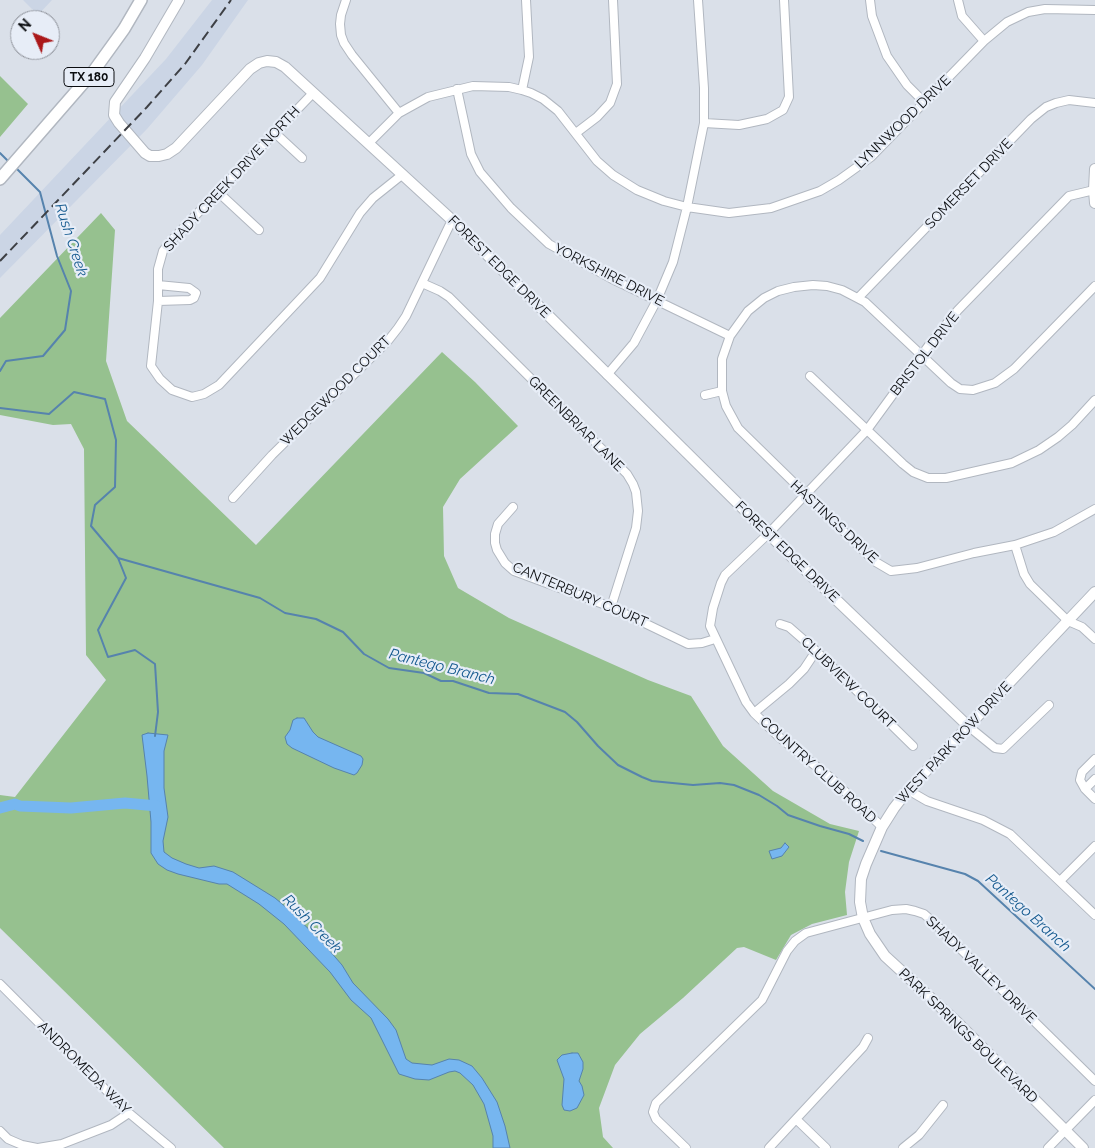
<!DOCTYPE html>
<style>
body{margin:0}
#map{position:relative;width:1095px;height:1148px;overflow:hidden;background:#dae0e9;font-family:Raleway,sans-serif}
canvas{display:block}
.north{position:absolute;left:10px;top:10px;width:50px;height:50px;box-sizing:border-box;background:#e7edf7;border:1px solid #8f939b;border-radius:50%;rotate:314deg;font-size:14px;font-weight:700;line-height:20px;text-align:center;color:#0b0d10}
.north::after{content:'';display:block;margin:auto;width:18px;height:22px;background:#ab181a;clip-path:polygon(50% 0,100% 100%,50% 72%,0 100%)}
</style>
<div id="map">
<canvas width="1095" height="1148"></canvas>
<div class="north">N</div>
</div>
<script>
const c = document.querySelector('canvas').getContext('2d');
c.lineJoin = 'round';
function fillPath(path, color) {
  c.fillStyle = color;
  c.fill(path, 'evenodd');
}
function poly(rows) {
  const path = new Path2D();
  for (const r of rows) {
    path.moveTo(r[0], r[1]);
    for (let i = 2; i < r.length; i += 2) path.lineTo(r[i], r[i + 1]);
  }
  return path;
}
function trace(path, color, width, dash) {
  c.strokeStyle = color;
  c.lineWidth = width;
  c.lineCap = dash ? 'butt' : 'round';
  c.setLineDash(dash || []);
  c.stroke(path);
}
function drawText(font, color, halo, rows, align = 'center') {
  c.font = font + ' Raleway,sans-serif';
  c.lineWidth = 4.5;
  c.setLineDash([]);
  c.textBaseline = 'middle';
  c.strokeStyle = halo;
  c.fillStyle = color;
  for (const [text, x, y, turn = 0] of rows) {
    c.save();
    c.translate(x, y);
    c.rotate((+turn || 0) * Math.PI / 180);
    c.textAlign = isNaN(turn) ? turn : align;
    if (halo) c.strokeText(text, 0, 0);
    c.fillText(text, 0, 0);
    c.restore();
  }
}
fillPath(poly([
 [23,0,52,0,38,15],
 [212,0,248,0,202,65,147,129,0,278,0,235,166,59]
]), '#cbd5e5');
fillPath(poly([
 [0,76,28,104,0,137],
 [101,213,115,230,106,361,127,421,256,545,442,352,475,382,518,426,460,479,443,507,444,556,458,588,509,618,648,680,691,696,723,746,773,791,830,824,859,831,849,862,845,892,847,915,812,924,791,935,776,960,744,947,737,948,683,998,640,1034,615,1065,599,1108,603,1137,613,1148,224,1148,0,928,0,795,15,797,106,680,86,655,84,449,71,424,53,425,0,415,0,318]
]), '#96c18f');
const water = poly([
 [297,718,304,718,313,732,318,737,361,756,363,759,362,765,357,773,354,775,334,768,292,748,287,744,285,737,290,730,293,720,297,718],
 [148,733,168,735,164,751,164,788,168,817,163,841,164,852,172,858,186,864,199,868,214,866,233,872,275,898,287,908,322,942,342,965,353,983,388,1019,396,1030,406,1059,412,1063,432,1065,449,1059,459,1060,472,1066,482,1078,497,1102,505,1126,510,1148,493,1148,493,1136,484,1104,473,1085,460,1073,455,1071,449,1072,429,1080,415,1079,399,1074,371,1018,351,1000,330,972,284,924,259,904,227,884,219,884,178,874,167,870,158,864,151,853,151,822,147,776,142,735,148,733],
 [785,843,789,847,782,856,772,859,769,851,781,848,785,843],
 [572,1053,578,1053,583,1062,583,1069,579,1081,582,1086,584,1095,577,1108,570,1111,564,1110,562,1105,564,1079,557,1060,562,1055,572,1053]
]);
fillPath(water, '#76b6f0');
trace(water, '#5683ad', 1);
trace(poly([
 [0,153,9,162],
 [0,371,6,361,43,356,65,330,71,291,57,256,40,192,16,168],
 [0,408,49,414,74,392,105,399,116,440,115,487,95,505,91,526,118,558,126,578,98,630,108,657,135,650,155,664,158,712,155,736],
 [118,558,260,598,285,613,316,619,343,632,364,654,389,668,424,673,441,681,453,681,489,693,518,694,565,712,577,722,598,746,618,765,642,777,652,781,693,785,720,783,734,785,759,795,777,806,788,815,820,826,849,834,863,841],
 [881,851,965,874,978,881,1095,989]
]), '#5683ad', 2);
trace(poly([
 [0,808,15,804,20,806,71,808,125,803,157,806,158,812]
]), '#76b6f0', 11);
const street = poly([
 [346,0,341,15,340,24,341,35,344,43,352,55,399,113],
 [870,0,872,16,887,56,907,85,924,102],
 [958,0,962,16,984,41],
 [457,89,471,154,480,172,511,208,549,244,612,279,730,336],
 [522,90,529,57,526,0],
 [313,93,168,244,163,251,158,269,158,301,151,366,160,379,172,390,192,397,204,394,219,385,320,278,360,213,373,198,403,174],
 [704,123,739,125,767,119,783,110,789,97,784,0],
 [275,133,302,158],
 [576,133,597,117,610,103,617,84,613,0],
 [369,143,399,113,428,97,473,86,509,87,522,90,531,93,543,99,558,111,597,161,613,175,637,190,664,201,687,207,729,213,771,208,820,191,839,180,871,157,984,41,1007,22,1028,12,1045,9,1095,10],
 [218,192,259,230],
 [422,283,440,291,449,297,627,474,633,484,636,492,638,511,636,528,611,607],
 [1095,286,1014,369,995,383,973,390,960,389,951,383,865,302,842,290,827,286,813,285,794,287,778,291,764,298,748,311,730,336,722,359,722,391,726,406,738,428,874,561,891,571,917,568,974,553,1015,545,1054,532,1095,509],
 [858,298,1031,119,1046,107,1056,103,1069,100,1095,103],
 [158,301,190,300,194,298,196,293,189,288,158,285],
 [607,375,634,343,657,300,673,262,687,207,704,123,704,88,698,0],
 [810,376,903,464,913,472,928,478,946,478,1012,463,1039,450,1058,437,1072,425,1095,400],
 [705,395,722,391],
 [233,498,272,455,387,342,398,328,406,316,452,220],
 [513,507,498,524,495,534,495,543,497,550,505,563,514,571,611,607,688,644,702,643,715,639],
 [1015,545,1024,574,1030,584,1068,621,1082,627,1095,639],
 [780,624,789,627,813,648,913,746],
 [754,713,789,684,804,669,816,651],
 [968,726,995,748,1003,749,1049,705],
 [1095,759,1082,772,1080,780,1085,789,1095,799],
 [1085,789,1095,779],
 [908,790,927,801,983,820,1010,834,1095,915],
 [882,827,831,778,779,737,754,713,746,702,710,626,713,608,721,583,725,575,768,534,867,430,929,345,958,310,1069,196,1094,190],
 [1060,881,1095,846],
 [0,984,129,1113,171,1148],
 [797,1120,826,1148],
 [0,1131,8,1139,22,1145,37,1148],
 [38,1148,62,1144,111,1125,129,1113],
 [686,1148,656,1119,653,1112,656,1103,762,1000,787,951,795,941,806,933,892,910,906,909,915,911,924,914,932,921,1095,1081],
 [769,1148,863,1047,868,1038],
 [903,1148,919,1135,943,1105],
 [1048,1148,1095,1100]
]);
const secondary = poly([
 [179,0,145,58,115,102,114,115,119,123,145,153,150,156,159,156,167,154,176,148,250,69,259,63,267,61,276,62,285,67,452,220,801,566,968,726],
 [1095,169,1094,190,1095,203],
 [1083,1148,958,1023,885,956,870,934,863,918,860,902,861,879,866,864,882,827,894,808,908,790,1095,592]
]);
const primary = poly([
 [0,179,93,72,124,29,141,0]
]);
trace(street, '#b1b7c0', 10);
trace(secondary, '#b1b7c0', 12);
trace(primary, '#b1b7c0', 14);
trace(street, '#fff', 8);
trace(secondary, '#fff', 10);
trace(primary, '#fff', 11);
trace(poly([
 [0,261,147,107,185,64,231,0]
]), '#3e4045', 2, [10, 5]);
for (const [x, y, w] of [
 [89,77,50]
]) {
  const box = new Path2D();
  box.roundRect(x - w / 2, y - 9.5, w, 19, 4);
  c.fillStyle = '#e7edf7';
  c.fill(box);
  trace(box, '#0b0d10', 1);
}
drawText('bold 12px', '#0b0d10', null, [
 ["TX 180",89,77]
]);
drawText('14px', '#0b0d10', '#e7edf7', [
 ["LYNNWOOD DRIVE",903,122,-44],
 ["SHADY CREEK DRIVE NORTH",232,179,-47],
 ["SOMERSET DRIVE",969,184,-46],
 ["FOREST EDGE DRIVE",499,267,45],
 ["YORKSHIRE DRIVE",609,275,27],
 ["BRISTOL DRIVE",925,354,-52],
 ["WEDGEWOOD COURT",336,391,-45],
 ["GREENBRIAR LANE",576,424,45],
 ["HASTINGS DRIVE",834,522,43],
 ["FOREST EDGE DRIVE",787,552,44],
 ["CANTERBURY COURT",580,595,23],
 ["CLUBVIEW COURT",848,683,44],
 ["WEST PARK ROW DRIVE",954,743,-47],
 ["COUNTRY CLUB ROAD",818,770,42],
 ["SHADY VALLEY DRIVE",981,970,44],
 ["PARK SPRINGS BOULEVARD",968,1036,44],
 ["ANDROMEDA WAY",84,1068,45]
]);
drawText('italic 15px', '#155a8f', '#e7edf7', [
 ["Rush Creek",71,240,72],
 ["Pantego Branch",442,667,14],
 ["Pantego Branch",1028,913,42],
 ["Rush Creek",312,924,45]
]);
</script>
